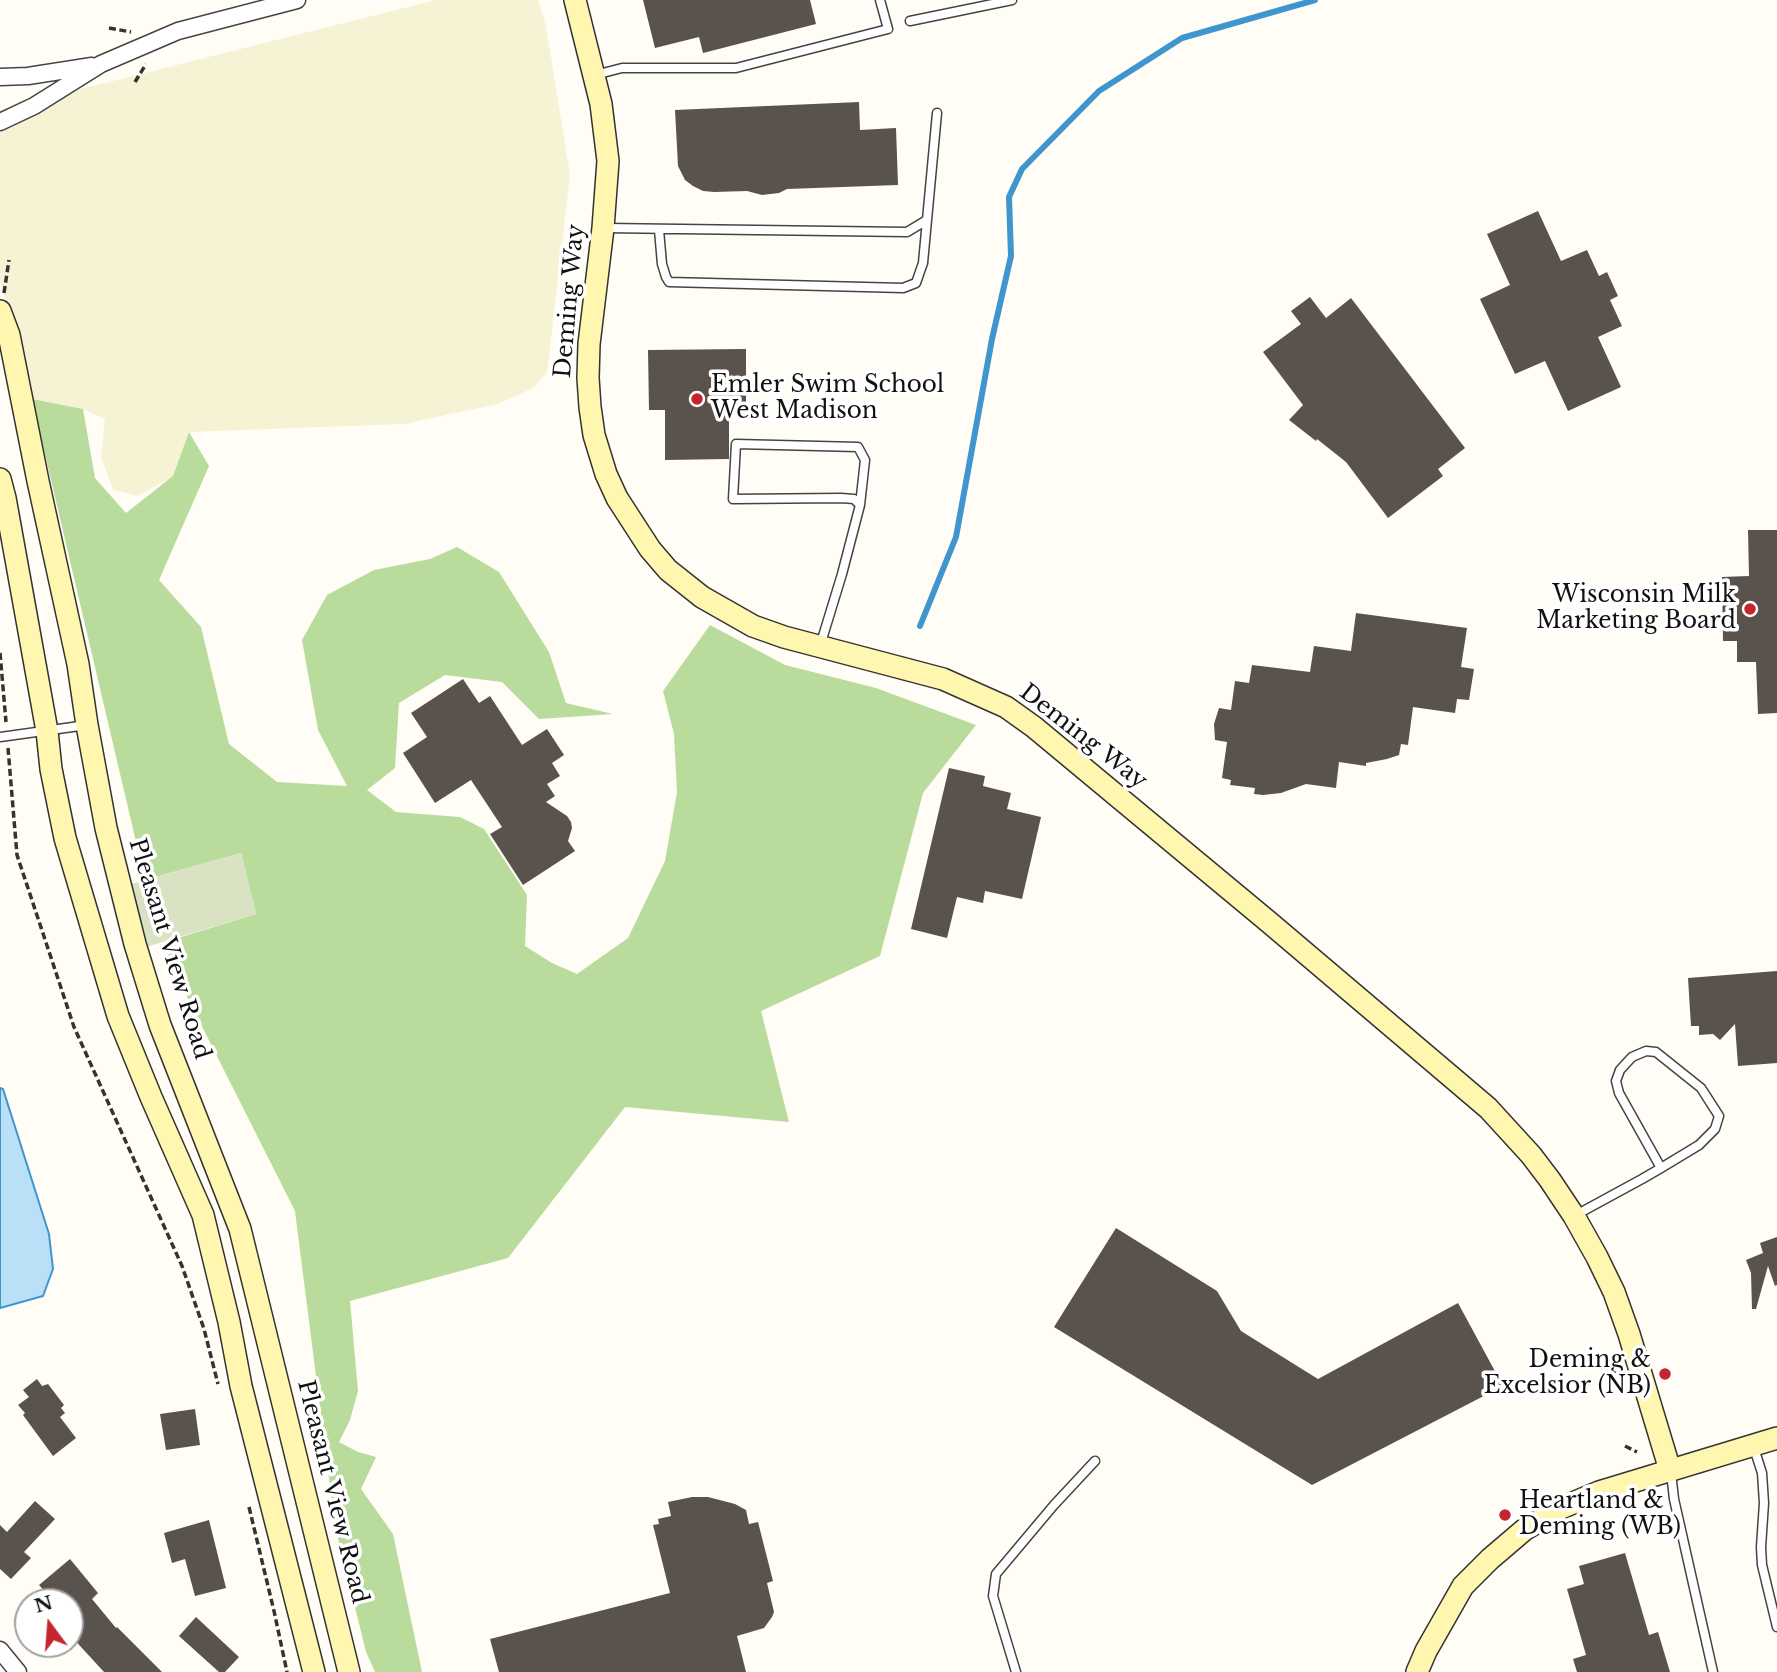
<!DOCTYPE html>
<style>
body{margin:0}
#map{position:relative;width:1777px;height:1672px;overflow:hidden;background:#fffdf5;font-family:"Libre Baskerville",serif}
canvas{display:block}
.north{position:absolute;left:14px;top:1588px;width:70px;height:70px;box-sizing:border-box;background:#fff;border:2px solid #a0a0a0;border-radius:50%;rotate:344deg;font-size:19px;font-weight:700;line-height:28px;text-align:center;color:#111}
.north::after{content:'';display:block;margin:auto;width:24px;height:32px;background:#c4262e;clip-path:polygon(50% 0,100% 100%,50% 72%,0 100%)}
</style>
<div id="map">
<canvas width="1777" height="1672"></canvas>
<div class="north">N</div>
</div>
<script>
const c = document.querySelector('canvas').getContext('2d');
c.lineJoin = 'round';
function fillPath(path, color) {
  c.fillStyle = color;
  c.fill(path, 'evenodd');
}
function poly(rows) {
  const path = new Path2D();
  for (const r of rows) {
    path.moveTo(r[0], r[1]);
    for (let i = 2; i < r.length; i += 2) path.lineTo(r[i], r[i + 1]);
  }
  return path;
}
function trace(path, color, width, dash) {
  c.strokeStyle = color;
  c.lineWidth = width;
  c.lineCap = dash ? 'butt' : 'round';
  c.setLineDash(dash || []);
  c.stroke(path);
}
function drawText(font, color, halo, rows, align = 'center') {
  c.font = font + ' "Libre Baskerville",serif';
  c.lineWidth = 7;
  c.setLineDash([]);
  c.textBaseline = 'middle';
  c.strokeStyle = halo;
  c.fillStyle = color;
  for (const [text, x, y, turn = 0] of rows) {
    c.save();
    c.translate(x, y);
    c.rotate((+turn || 0) * Math.PI / 180);
    c.textAlign = isNaN(turn) ? turn : align;
    if (halo) c.strokeText(text, 0, 0);
    c.fillText(text, 0, 0);
    c.restore();
  }
}
fillPath(poly([
 [436,0,538,0,546,26,570,175,547,373,533,388,498,404,404,424,189,432,173,477,137,496,113,490,101,457,105,419,83,409,32,399,0,280,0,110,13,106]
]), '#f6f3d4');
fillPath(poly([
 [32,399,83,409,95,478,126,513,173,476,189,432,209,466,159,580,201,627,229,744,277,782,347,786,318,730,302,640,327,595,374,570,430,559,457,547,499,572,549,652,566,703,613,714,539,719,502,682,445,675,399,703,395,768,367,790,396,812,460,817,484,829,527,895,525,946,552,963,577,974,628,938,665,861,677,792,674,734,663,691,710,625,785,665,876,688,976,725,923,793,880,956,761,1011,789,1122,625,1107,508,1258,350,1301,358,1391,350,1420,339,1442,358,1452,376,1457,361,1489,393,1534,422,1672,375,1672,366,1652,335,1526,295,1211,167,957,178,938,256,914,241,853,145,880]
]), '#b9dc9c');
fillPath(poly([
 [241,853,256,914,146,947,131,884]
]), '#d9e3c4');
const water = poly([
 [0,1088,3,1089,49,1234,53,1269,43,1296,0,1308,0,1088]
]);
fillPath(water, '#b9e0f7');
trace(water, '#3f96cf', 2);
trace(poly([
 [920,626,956,537,992,339,1011,256,1009,197,1022,169,1099,91,1182,38,1315,0]
]), '#3f96cf', 6);
fillPath(poly([
 [643,0,810,0,816,24,703,53,699,37,655,48],
 [859,102,860,130,896,128,898,185,787,189,779,193,762,195,747,191,714,192,703,191,693,186,685,180,678,166,675,110],
 [1538,211,1561,261,1587,250,1599,276,1607,272,1618,296,1610,300,1622,326,1598,337,1621,387,1568,411,1545,361,1515,374,1480,299,1510,285,1487,234],
 [1310,297,1326,318,1351,298,1465,448,1438,469,1443,476,1388,518,1346,462,1317,439,1316,441,1289,420,1303,405,1263,352,1301,324,1291,311],
 [746,349,746,409,729,409,729,459,665,460,665,410,649,410,648,350],
 [1748,530,1777,530,1777,713,1758,714,1756,662,1737,662,1737,641,1723,641,1722,577,1749,576],
 [1356,613,1467,628,1461,667,1474,669,1469,700,1457,699,1455,713,1413,707,1408,745,1401,744,1399,755,1387,759,1366,763,1366,766,1339,762,1336,788,1306,784,1281,793,1263,795,1254,794,1255,788,1230,785,1231,780,1222,778,1227,742,1215,740,1214,724,1219,708,1231,710,1235,681,1249,683,1252,665,1310,672,1314,646,1351,651],
 [463,679,479,703,490,696,522,745,547,729,564,755,552,763,560,776,547,784,555,796,546,802,567,816,571,822,572,828,568,841,575,851,523,885,490,834,502,827,471,780,435,803,403,753,427,737,411,713],
 [949,768,985,776,983,786,1011,793,1007,809,1041,817,1022,899,985,891,983,903,957,897,947,938,911,929],
 [1777,971,1777,1063,1738,1066,1735,1024,1720,1040,1713,1034,1699,1035,1699,1026,1691,1026,1688,978],
 [1116,1228,1217,1291,1241,1331,1318,1379,1458,1303,1503,1386,1312,1485,1054,1327],
 [1777,1237,1777,1285,1775,1286,1768,1266,1756,1309,1752,1309,1751,1273,1746,1260,1763,1253,1760,1243],
 [37,1379,42,1386,48,1384,64,1405,61,1408,65,1413,60,1417,76,1438,53,1456,23,1415,25,1413,18,1405,29,1397,23,1390],
 [195,1409,200,1445,166,1450,160,1414],
 [692,1497,708,1497,735,1504,746,1510,749,1524,758,1522,773,1581,767,1583,774,1612,772,1617,764,1628,737,1636,746,1672,499,1672,490,1639,670,1593,653,1525,659,1524,658,1519,671,1516,668,1502],
 [35,1501,55,1519,24,1552,31,1558,11,1579,0,1569,0,1525,7,1532],
 [209,1520,226,1588,195,1596,185,1559,172,1563,164,1533],
 [1625,1553,1649,1635,1658,1632,1670,1672,1577,1672,1573,1659,1586,1655,1567,1589,1584,1584,1579,1566],
 [70,1559,98,1593,92,1599,116,1628,117,1627,162,1672,104,1672,70,1635,70,1602,54,1602,39,1585],
 [196,1617,239,1657,225,1672,219,1672,179,1636]
]), '#5a524d');
const lane = poly([
 [910,21,1012,0],
 [595,75,622,68,736,68,888,29,880,0],
 [605,228,907,232,927,220,937,113],
 [659,230,662,264,666,277,669,282,903,288,916,283,923,263,927,220],
 [820,646,842,574,860,505,854,499,841,498,733,499,736,444,858,447,865,460,860,505],
 [0,737,87,725],
 [1574,1216,1642,1179,1661,1168,1699,1145,1715,1129,1719,1116,1701,1088,1656,1052,1646,1051,1632,1057,1620,1070,1616,1081,1619,1093,1661,1168],
 [1753,1445,1762,1473,1764,1503,1761,1547,1762,1565,1777,1627],
 [1671,1473,1674,1499,1713,1672],
 [1016,1672,993,1596,996,1574,1054,1505,1095,1461]
]);
const street = poly([
 [0,77,28,76,92,66],
 [0,122,34,106,101,64,178,31,297,0],
 [0,1650,18,1672]
]);
const secondary = poly([
 [575,0,601,104,608,161,603,228,589,344,588,378,590,407,594,435,606,474,617,498,650,549,668,570,702,597,753,626,784,637,943,679,1006,707,1034,727,1270,923,1488,1108,1531,1155,1550,1180,1574,1216,1597,1257,1614,1292,1629,1334,1670,1470],
 [0,311,9,335,38,481,78,664,87,725,106,828,135,944,160,1025,240,1229,349,1672],
 [0,479,5,498,47,731,51,769,65,838,118,1016,151,1097,203,1215,229,1322,241,1386,314,1672],
 [1417,1672,1426,1651,1463,1586,1490,1559,1524,1530,1561,1508,1599,1492,1777,1438]
]);
trace(lane, '#444', 11);
trace(street, '#444', 19);
trace(secondary, '#333', 24);
trace(poly([
 [109,28,131,32],
 [135,82,146,64],
 [4,293,9,260],
 [0,653,6,722],
 [8,748,17,855,74,1027,182,1266,204,1329,218,1384],
 [1625,1446,1637,1452],
 [249,1507,274,1611,287,1672]
]), '#333', 3.5, [7, 3.5]);
trace(lane, '#fff', 8);
trace(street, '#fff', 16);
trace(secondary, '#fff6b0', 21);
for (const [x, y, r, color] of [
 [697,399,7,"#c4262e"],
 [1750,609,7,"#c4262e"],
 [1665,1374,7,"#c4262e"],
 [1505,1515,7,"#c4262e"]
]) {
  const dot = new Path2D();
  dot.arc(x, y, r, 0, 2 * Math.PI);
  c.fillStyle = color;
  c.fill(dot);
  trace(dot, '#fff', 2.5);
}
drawText('23px', '#111', '#fff', [
 ["Deming Way",570,301,-85],
 ["Deming Way",1083,737,38],
 ["Pleasant View Road",169,949,73],
 ["Pleasant View Road",332,1492,76]
]);
drawText('23px', '#111', '#fff', [
 ["Emler Swim School",711,386],
 ["West Madison",711,412],
 ["Wisconsin Milk",1736,596,"right"],
 ["Marketing Board",1736,622,"right"],
 ["Deming &",1651,1361,"right"],
 ["Excelsior (NB)",1651,1387,"right"],
 ["Heartland &",1519,1502],
 ["Deming (WB)",1519,1528]
], 'left');
</script>
